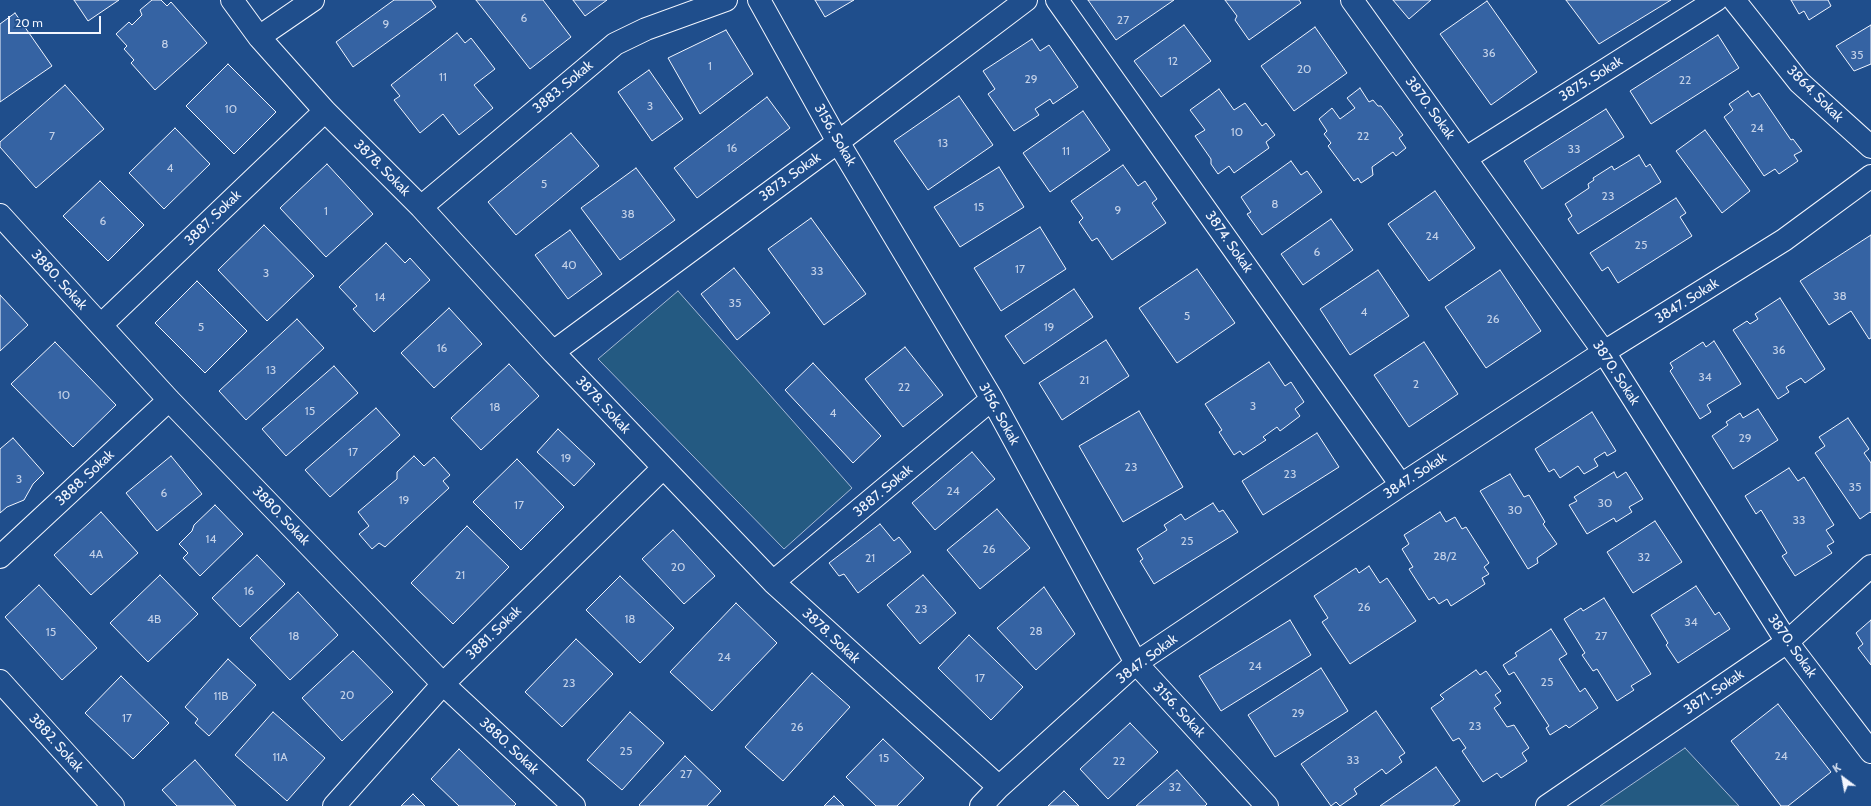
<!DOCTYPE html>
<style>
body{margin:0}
#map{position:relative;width:1871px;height:806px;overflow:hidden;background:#1f4e8c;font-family:Cabin,sans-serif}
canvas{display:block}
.north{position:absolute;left:1823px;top:758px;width:40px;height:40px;-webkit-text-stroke:3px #1f4e8c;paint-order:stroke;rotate:328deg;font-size:11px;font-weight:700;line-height:16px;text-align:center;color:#f2f6ff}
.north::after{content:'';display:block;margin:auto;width:14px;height:18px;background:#f2f6ff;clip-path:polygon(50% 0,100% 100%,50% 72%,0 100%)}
.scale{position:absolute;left:8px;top:16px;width:93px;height:18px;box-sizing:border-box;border:2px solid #f2f6ff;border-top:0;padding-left:5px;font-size:12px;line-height:14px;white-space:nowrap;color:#f2f6ff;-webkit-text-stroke:3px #1f4e8c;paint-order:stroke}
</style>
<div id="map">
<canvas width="1871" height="806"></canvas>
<div class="north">K</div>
<div class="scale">20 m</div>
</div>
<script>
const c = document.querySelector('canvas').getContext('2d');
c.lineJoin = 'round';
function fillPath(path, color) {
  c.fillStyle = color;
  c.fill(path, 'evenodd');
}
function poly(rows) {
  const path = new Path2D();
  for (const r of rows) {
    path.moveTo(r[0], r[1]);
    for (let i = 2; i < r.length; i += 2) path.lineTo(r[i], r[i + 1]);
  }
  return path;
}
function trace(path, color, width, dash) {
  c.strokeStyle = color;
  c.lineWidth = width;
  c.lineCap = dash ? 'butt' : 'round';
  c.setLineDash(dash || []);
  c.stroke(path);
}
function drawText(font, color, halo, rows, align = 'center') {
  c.font = font + ' Cabin,sans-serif';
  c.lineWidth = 3;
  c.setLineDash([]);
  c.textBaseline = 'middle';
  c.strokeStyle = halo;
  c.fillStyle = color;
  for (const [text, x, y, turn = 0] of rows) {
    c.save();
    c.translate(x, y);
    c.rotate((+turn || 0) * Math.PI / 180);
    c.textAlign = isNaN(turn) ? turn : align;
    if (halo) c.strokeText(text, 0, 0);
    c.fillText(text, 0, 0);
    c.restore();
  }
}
const green = poly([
 [678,291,852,488,784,549,598,359,678,291],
 [1685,748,1739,806,1600,806,1685,748]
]);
fillPath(green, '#245a82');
trace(green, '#a8bbd7', 1);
const building = poly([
 [74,0,119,0,88,21,74,0],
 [152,0,161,0,167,6,171,2,207,43,155,90,131,63,134,60,124,49,127,46,116,34,129,22,132,25,142,15,140,10,152,0],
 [394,0,431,0,436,7,353,67,336,42,394,0],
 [476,0,543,0,571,37,530,69,476,0],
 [573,0,607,0,585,16,573,0],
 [815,0,854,0,825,17,815,0],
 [1088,0,1174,0,1116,40,1088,0],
 [1225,0,1299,0,1301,3,1249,40,1235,20,1237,16,1225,0],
 [1393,0,1431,0,1409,19,1393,0],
 [1566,0,1671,0,1599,44,1566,0],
 [1791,0,1828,0,1831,6,1809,20,1804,11,1799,14,1791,0],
 [1487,1,1537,72,1491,105,1440,34,1487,1],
 [15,13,52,66,0,102,0,24,15,13],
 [1184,25,1211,61,1161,97,1134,61,1184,25],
 [1871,25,1871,64,1854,71,1836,46,1871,25],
 [1315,27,1347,73,1294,111,1261,66,1315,27],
 [726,30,753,74,700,114,668,58,726,30],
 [457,33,465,43,471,38,495,69,474,85,493,108,459,135,443,114,420,133,394,100,400,96,391,85,457,33],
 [1718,35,1739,68,1651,124,1630,91,1718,35],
 [1032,39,1040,51,1049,45,1078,87,1053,104,1050,99,1035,109,1039,115,1014,131,988,94,995,89,983,71,1032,39],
 [228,64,276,112,234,154,186,106,228,64],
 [649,70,683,119,652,141,618,92,649,70],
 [65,85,104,129,36,188,0,147,0,142,65,85],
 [1360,88,1369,102,1373,100,1378,106,1381,106,1403,135,1399,138,1406,148,1396,156,1393,152,1372,167,1373,175,1361,183,1358,178,1354,181,1328,146,1331,143,1324,134,1327,131,1319,119,1332,108,1340,119,1355,108,1347,98,1360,88],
 [1219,89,1234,110,1245,103,1262,126,1266,123,1275,135,1266,142,1269,148,1234,173,1229,166,1218,174,1211,164,1211,159,1195,136,1205,130,1190,110,1219,89],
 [1748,91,1752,97,1759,93,1791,140,1793,139,1802,151,1794,155,1798,161,1779,174,1775,169,1764,176,1724,117,1733,110,1729,104,1748,91],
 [959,96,993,145,928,190,894,141,959,96],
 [767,97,790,128,697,198,674,168,767,97],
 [1606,109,1624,137,1542,189,1524,161,1606,109],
 [1083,111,1110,150,1050,192,1023,153,1083,111],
 [175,128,210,164,164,209,129,173,175,128],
 [1705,130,1750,191,1722,213,1676,151,1705,130],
 [571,133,599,166,516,235,488,202,571,133],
 [1639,155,1646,167,1650,164,1661,182,1578,234,1568,219,1572,216,1565,204,1589,188,1588,184,1594,180,1593,178,1612,166,1614,170,1639,155],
 [1291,161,1301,175,1307,171,1322,192,1262,235,1247,214,1251,212,1241,197,1291,161],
 [327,164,373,214,326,257,280,208,327,164],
 [1123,165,1138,186,1145,181,1157,199,1152,203,1166,223,1112,260,1097,238,1092,241,1079,222,1083,218,1071,201,1123,165],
 [999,167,1024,207,960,247,934,207,999,167],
 [636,168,675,220,620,260,581,208,636,168],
 [100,181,144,225,108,261,63,216,100,181],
 [1435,191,1475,248,1429,281,1388,224,1435,191],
 [1676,198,1686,213,1680,217,1692,236,1618,283,1608,267,1602,271,1590,253,1676,198],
 [811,218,866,294,824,325,768,249,811,218],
 [1331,219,1353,250,1303,285,1281,254,1331,219],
 [264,225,314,276,267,321,218,270,264,225],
 [1040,227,1066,269,1001,311,974,268,1040,227],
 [570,230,602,274,568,299,535,255,570,230],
 [1871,235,1871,338,1869,339,1851,311,1829,325,1800,281,1871,235],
 [386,243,405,263,410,258,430,280,374,332,353,309,357,306,339,287,386,243],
 [734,268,770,313,737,340,701,294,734,268],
 [1197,269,1235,323,1177,363,1139,308,1197,269],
 [1378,270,1409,316,1350,355,1320,309,1378,270],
 [1500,270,1541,331,1486,368,1445,307,1500,270],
 [197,281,247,331,205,373,155,323,197,281],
 [1074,289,1093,317,1024,364,1005,336,1074,289],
 [0,295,28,325,0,351,0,295],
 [1780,298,1825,369,1805,383,1801,378,1786,387,1789,392,1778,399,1733,330,1747,321,1750,324,1758,319,1755,314,1780,298],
 [449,308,482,344,434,388,401,353,449,308],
 [297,319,324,348,246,420,219,391,297,319],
 [1106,340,1129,376,1062,420,1039,383,1106,340],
 [1714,341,1741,384,1707,405,1711,412,1700,419,1670,371,1673,368,1670,363,1703,342,1706,347,1714,341],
 [55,342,116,405,73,447,11,384,55,342],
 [1424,342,1458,394,1409,427,1374,375,1424,342],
 [905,347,943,395,903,427,865,379,905,347],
 [1269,362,1285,386,1291,382,1304,402,1295,409,1300,416,1280,431,1277,427,1263,437,1266,440,1243,455,1240,451,1234,455,1219,432,1222,430,1205,404,1269,362],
 [813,363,881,436,853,463,785,390,813,363],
 [509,364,539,396,481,450,451,418,509,364],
 [334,366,358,393,286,456,262,429,334,366],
 [376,408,400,435,330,497,305,470,376,408],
 [1758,409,1778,440,1733,469,1712,436,1728,425,1726,422,1740,413,1743,418,1758,409],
 [1139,411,1183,487,1123,522,1079,446,1139,411],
 [1592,412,1616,451,1607,456,1605,452,1594,459,1598,466,1584,474,1578,466,1560,478,1554,469,1549,472,1535,449,1592,412],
 [1848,418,1869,449,1864,453,1871,463,1871,513,1870,512,1860,519,1815,453,1825,446,1819,437,1848,418],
 [558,429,595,464,574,486,537,452,558,429],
 [1317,433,1339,467,1263,515,1242,481,1317,433],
 [13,438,44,473,33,484,24,500,7,507,0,513,0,449,13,438],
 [972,452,995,479,935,530,912,503,972,452],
 [171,456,202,494,157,531,126,493,171,456],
 [414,456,424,466,434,457,450,475,443,481,449,488,385,547,379,543,372,549,359,534,369,526,358,512,397,479,397,472,414,456],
 [517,459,564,507,521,550,473,502,517,459],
 [1789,468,1798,481,1804,477,1834,525,1826,530,1834,542,1827,546,1832,553,1795,576,1782,556,1787,553,1761,510,1756,514,1745,496,1789,468],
 [1614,472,1617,478,1626,472,1643,499,1629,507,1632,512,1616,522,1614,518,1587,534,1569,505,1577,501,1574,497,1614,472],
 [1510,474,1524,497,1529,495,1545,522,1543,524,1557,544,1537,558,1538,563,1528,569,1480,491,1510,474],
 [1213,503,1219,512,1223,510,1238,532,1154,584,1140,561,1143,559,1137,549,1167,530,1164,525,1181,514,1185,520,1213,503],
 [215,505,243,534,200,576,183,558,188,553,179,544,192,531,194,525,215,505],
 [997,509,1030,548,980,589,947,550,997,509],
 [101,512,138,553,91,595,54,555,101,512],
 [1440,512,1446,522,1455,517,1462,529,1466,527,1489,563,1484,567,1489,574,1482,578,1485,584,1451,606,1447,599,1439,604,1434,597,1429,600,1409,569,1413,567,1402,549,1409,544,1404,535,1440,512],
 [1655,521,1682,562,1633,593,1607,552,1655,521],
 [880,524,894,541,899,537,911,552,858,593,844,574,839,576,829,563,880,524],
 [467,526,509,567,453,624,411,583,467,526],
 [673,530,715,576,684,604,642,559,673,530],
 [257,555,285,584,240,627,212,598,257,555],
 [1369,566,1380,583,1387,578,1416,621,1350,664,1322,622,1328,618,1314,596,1356,568,1359,573,1369,566],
 [160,575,198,614,148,662,110,623,160,575],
 [923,575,956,613,920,644,887,605,923,575],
 [620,576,674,628,640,663,586,610,620,576],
 [39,585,97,648,62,680,5,617,39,585],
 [1696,586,1715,615,1719,612,1730,629,1678,663,1666,645,1668,643,1651,615,1696,586],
 [1044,587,1075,634,1036,670,997,628,1044,587],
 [298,592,338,635,290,680,250,638,298,592],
 [1604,598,1651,674,1631,686,1634,690,1617,701,1597,669,1593,671,1582,655,1585,653,1564,619,1581,608,1583,611,1604,598],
 [736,603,777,643,712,711,670,672,736,603],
 [1290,620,1311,655,1221,711,1199,676,1290,620],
 [1871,620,1871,665,1858,648,1863,644,1856,633,1871,620],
 [1551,629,1567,654,1559,659,1580,692,1585,688,1598,708,1569,728,1566,725,1550,735,1546,728,1549,726,1514,672,1509,675,1503,665,1517,656,1515,653,1551,629],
 [969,635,1023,687,991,720,938,668,969,635],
 [576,639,613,674,562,727,525,692,576,639],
 [353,651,393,692,342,741,302,698,353,651],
 [228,659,256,685,209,736,195,723,198,719,185,707,228,659],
 [1321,668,1348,711,1275,757,1248,715,1321,668],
 [1476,670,1480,675,1486,671,1501,691,1495,695,1501,703,1494,708,1507,727,1514,725,1529,748,1522,753,1527,761,1501,778,1497,773,1483,782,1462,751,1466,748,1459,738,1453,741,1431,708,1444,699,1440,695,1476,670],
 [812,673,850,707,783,781,745,747,812,673],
 [121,676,169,723,133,759,85,713,121,676],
 [1778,704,1831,772,1788,806,1781,806,1731,741,1778,704],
 [1376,711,1405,753,1399,757,1402,762,1386,774,1382,769,1354,789,1357,794,1340,806,1336,802,1331,806,1301,764,1376,711],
 [273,712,325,758,287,801,235,755,273,712],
 [630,712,664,743,622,790,587,760,630,712],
 [1130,723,1158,752,1108,799,1080,769,1130,723],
 [883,739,924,778,897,806,876,806,846,777,883,739],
 [459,749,516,804,514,806,459,806,431,779,459,749],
 [685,756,721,791,707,806,640,806,639,805,685,756],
 [195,760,236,806,177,806,162,790,195,760],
 [1436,767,1460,801,1453,806,1380,806,1436,767],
 [1177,770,1207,804,1205,806,1136,806,1177,770],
 [1064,791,1079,806,1048,806,1064,791],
 [413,794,425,806,401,806,413,794],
 [834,796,844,806,824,806,834,796]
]);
fillPath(building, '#3563a3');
trace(building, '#f2f6ff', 1);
const minor = poly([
 [232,0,259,37,325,111,421,207,553,352,773,582,999,787],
 [759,0,838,142,992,399,1136,663,1267,806],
 [1057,0,1401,485],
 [1352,0,1604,352,1787,642,1871,752],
 [1734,0,1799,82,1871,147],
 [259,37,313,0],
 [1466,158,1716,0],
 [421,207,615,44,646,29,726,0],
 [0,215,169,400,443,684,574,806],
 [101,325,325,111],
 [553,352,838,142,1026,0],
 [0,557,169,400],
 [773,582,992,399],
 [0,681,113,806],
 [334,806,443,684,663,468],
 [981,806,999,787,1136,663,1401,485,1604,352,1784,240,1871,176],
 [1547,806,1787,642,1871,566]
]);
trace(minor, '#f2f6ff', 24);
trace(minor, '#1f4e8c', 22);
drawText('12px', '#c3d1e8', null, [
 ["6",524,18],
 ["27",1123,20],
 ["9",386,24],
 ["8",165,44],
 ["36",1489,53],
 ["35",1857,55],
 ["12",1173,61],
 ["1",710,66],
 ["20",1304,69],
 ["11",443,77],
 ["29",1031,79],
 ["22",1685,80],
 ["3",650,106],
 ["10",231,109],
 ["24",1757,128],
 ["10",1237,132],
 ["7",52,136],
 ["22",1363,136],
 ["13",943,143],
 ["16",732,148],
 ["33",1574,149],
 ["11",1066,151],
 ["4",170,168],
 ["5",544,184],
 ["23",1608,196],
 ["8",1275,204],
 ["15",979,207],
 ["9",1118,210],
 ["1",326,211],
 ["38",628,214],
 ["6",103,221],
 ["24",1432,236],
 ["25",1641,245],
 ["6",1317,252],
 ["40",569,265],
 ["17",1020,269],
 ["33",817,271],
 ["3",266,273],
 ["38",1840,296],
 ["14",380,297],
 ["35",735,303],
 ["4",1364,312],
 ["5",1187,316],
 ["26",1493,319],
 ["5",201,327],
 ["19",1049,327],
 ["16",442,348],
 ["36",1779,350],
 ["13",271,370],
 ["34",1705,377],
 ["21",1084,380],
 ["2",1416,384],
 ["22",904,387],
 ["10",64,395],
 ["3",1253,406],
 ["18",495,407],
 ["15",310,411],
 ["4",833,413],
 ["29",1745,438],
 ["17",353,452],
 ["19",566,458],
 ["23",1131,467],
 ["23",1290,474],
 ["3",19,479],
 ["35",1855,487],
 ["24",953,491],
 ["6",164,493],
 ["19",404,500],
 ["30",1605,503],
 ["17",519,505],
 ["30",1515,510],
 ["33",1799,520],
 ["14",211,539],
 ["25",1187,541],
 ["26",989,549],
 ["4A",96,554],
 ["28/2",1445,556],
 ["32",1644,557],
 ["21",870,558],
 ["20",678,567],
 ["21",460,575],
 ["16",249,591],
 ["26",1364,607],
 ["23",921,609],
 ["4B",154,619],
 ["18",630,619],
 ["34",1691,622],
 ["28",1036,631],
 ["15",51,632],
 ["18",294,636],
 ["27",1601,636],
 ["24",724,657],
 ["24",1255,666],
 ["17",980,678],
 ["25",1547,682],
 ["23",569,683],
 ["20",347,695],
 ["11B",221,696],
 ["29",1298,713],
 ["17",127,718],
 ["23",1475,726],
 ["26",797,727],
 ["25",626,751],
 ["24",1781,756],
 ["11A",280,757],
 ["15",884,758],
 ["33",1353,760],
 ["22",1119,761],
 ["27",686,774],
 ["32",1175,787]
]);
drawText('14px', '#f2f6ff', '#1f4e8c', [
 ["3875. Sokak",1591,79,-32],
 ["3883. Sokak",563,87,-40],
 ["3864. Sokak",1815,94,45],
 ["3870. Sokak",1430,108,54],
 ["3156. Sokak",835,135,60],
 ["3878. Sokak",382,168,45],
 ["3873. Sokak",790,177,-36],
 ["3887. Sokak",213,218,-44],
 ["3874. Sokak",1229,242,55],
 ["3880. Sokak",59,280,48],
 ["3847. Sokak",1687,301,-32],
 ["3870. Sokak",1616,373,57],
 ["3878. Sokak",603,405,47],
 ["3156. Sokak",999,414,61],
 ["3847. Sokak",1415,476,-33],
 ["3888. Sokak",85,478,-43],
 ["3887. Sokak",883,491,-40],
 ["3880. Sokak",281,516,46],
 ["3881. Sokak",494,633,-44],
 ["3878. Sokak",831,636,43],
 ["3870. Sokak",1792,646,55],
 ["3847. Sokak",1147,659,-37],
 ["3871. Sokak",1714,692,-34],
 ["3156. Sokak",1179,710,47],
 ["3882. Sokak",56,743,48],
 ["3880. Sokak",509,746,43]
]);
</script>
